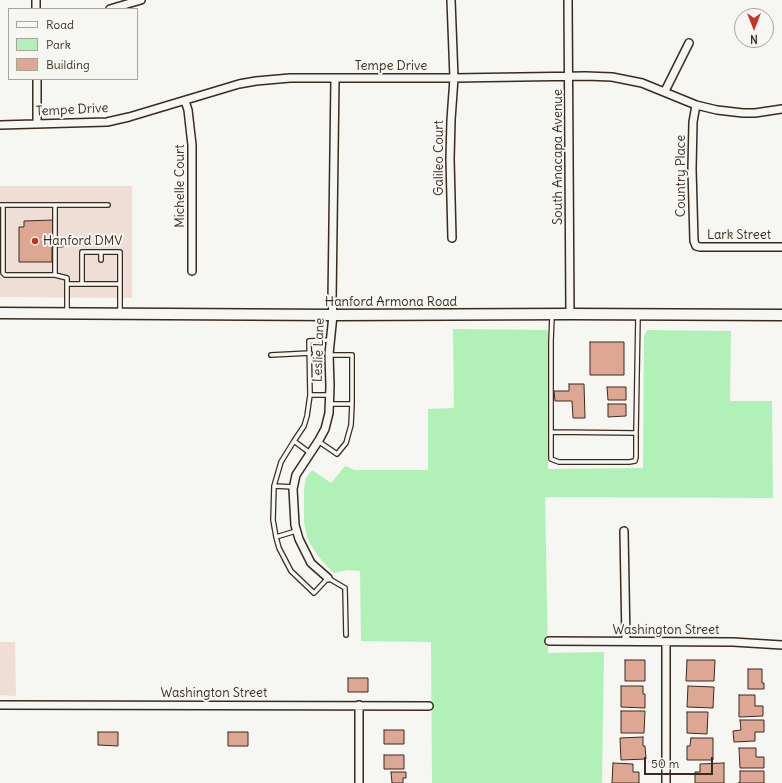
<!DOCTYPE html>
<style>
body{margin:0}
#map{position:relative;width:782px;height:783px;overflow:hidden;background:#f6f6f2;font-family:Delius,sans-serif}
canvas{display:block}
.legend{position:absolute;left:8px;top:8px;width:130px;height:72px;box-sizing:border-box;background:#f6f6f2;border:1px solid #aba49d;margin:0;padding:5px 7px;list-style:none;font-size:12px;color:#3b2a1e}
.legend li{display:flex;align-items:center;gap:8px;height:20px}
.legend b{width:20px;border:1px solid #aba49d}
.north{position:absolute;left:734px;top:8px;width:40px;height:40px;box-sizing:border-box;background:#f6f6f2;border:1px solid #aba49d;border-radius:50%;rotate:180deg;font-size:11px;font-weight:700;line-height:16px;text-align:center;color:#3b2a1e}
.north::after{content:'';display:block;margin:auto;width:14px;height:18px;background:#c8321e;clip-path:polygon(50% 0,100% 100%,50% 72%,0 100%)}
.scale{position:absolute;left:644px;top:757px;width:69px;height:18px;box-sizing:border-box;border:2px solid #3b2a1e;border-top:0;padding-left:5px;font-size:12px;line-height:14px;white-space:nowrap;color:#3b2a1e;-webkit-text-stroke:3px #f6f6f2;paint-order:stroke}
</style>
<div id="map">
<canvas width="782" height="783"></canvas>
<ul class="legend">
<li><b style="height:5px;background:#f6f6f2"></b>Road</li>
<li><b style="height:11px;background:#b1f1b8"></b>Park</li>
<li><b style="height:11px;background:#dda794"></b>Building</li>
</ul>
<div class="north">N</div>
<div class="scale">50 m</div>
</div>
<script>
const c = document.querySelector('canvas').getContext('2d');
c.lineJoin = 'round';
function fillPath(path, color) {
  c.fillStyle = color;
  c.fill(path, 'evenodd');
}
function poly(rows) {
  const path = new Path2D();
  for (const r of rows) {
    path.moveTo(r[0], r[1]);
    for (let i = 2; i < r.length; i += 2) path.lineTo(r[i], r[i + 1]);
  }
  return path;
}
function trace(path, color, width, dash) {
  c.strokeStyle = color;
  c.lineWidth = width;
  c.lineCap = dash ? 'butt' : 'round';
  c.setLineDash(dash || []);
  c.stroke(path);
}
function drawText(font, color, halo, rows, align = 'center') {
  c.font = font + ' Delius,sans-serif';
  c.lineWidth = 4;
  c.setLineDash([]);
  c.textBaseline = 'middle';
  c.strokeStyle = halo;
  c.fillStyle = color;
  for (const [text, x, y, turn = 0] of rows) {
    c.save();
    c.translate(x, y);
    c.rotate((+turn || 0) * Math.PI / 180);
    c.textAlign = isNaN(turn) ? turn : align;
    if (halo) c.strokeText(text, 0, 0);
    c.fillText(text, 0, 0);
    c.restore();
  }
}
fillPath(poly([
 [0,186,132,186,132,298,0,297],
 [0,642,15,642,16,696,0,695]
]), '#eeded6');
fillPath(poly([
 [453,329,548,330,548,469,643,468,644,336,647,330,731,331,730,401,772,401,773,498,545,497,548,653,604,652,602,783,432,783,431,642,361,641,360,571,348,570,334,573,322,561,312,547,307,537,304,522,304,489,306,478,312,470,331,483,345,466,355,470,428,470,428,409,454,408]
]), '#b1f1b8');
const building = poly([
 [53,220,53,238,63,238,63,247,52,247,52,262,19,262,19,227,24,227,24,221,53,220],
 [590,342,624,342,624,375,590,375,590,342],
 [569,384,584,384,585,418,573,418,572,401,555,401,554,391,569,391,569,384],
 [607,387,626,387,626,400,608,400,607,387],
 [608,404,626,404,626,416,608,417,608,404],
 [625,660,645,660,645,681,625,681,625,660],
 [687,660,715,660,714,681,686,681,687,660],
 [748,669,762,669,762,683,764,683,764,689,748,689,748,669],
 [348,678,368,678,368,692,348,692,348,678],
 [621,686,643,686,643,694,645,694,645,708,621,707,621,686],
 [688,686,714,687,713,708,687,707,688,686],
 [739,695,755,695,755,706,763,706,763,716,739,717,739,695],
 [621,711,645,711,644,733,621,733,621,711],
 [687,712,708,712,707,734,687,733,687,712],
 [740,720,764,720,764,732,755,732,755,741,734,742,733,731,741,730,740,720],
 [384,730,404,730,404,744,384,744,384,730],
 [98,732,118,732,118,746,98,745,98,732],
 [228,732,248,732,248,746,228,746,228,732],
 [643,737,643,746,645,746,646,759,621,760,620,738,643,737],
 [691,738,713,738,713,760,687,760,687,746,690,746,691,738],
 [739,748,756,748,756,757,764,757,764,768,740,768,739,748],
 [384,755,404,755,404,769,384,769,384,755],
 [613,763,633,764,633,772,639,772,639,783,612,783,613,763],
 [724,763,724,783,695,783,695,772,700,772,700,764,724,763],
 [740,771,764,771,764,783,738,783,740,782,740,771],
 [391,772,406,772,406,778,403,778,403,783,392,783,391,772]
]);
fillPath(building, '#dda794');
trace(building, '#3b2a1e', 1);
const lane = poly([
 [0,205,108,205],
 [3,205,3,273,5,275,55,275,67,278,67,312],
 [55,238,55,205],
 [101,252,101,260],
 [55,275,55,247],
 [67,284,82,284],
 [120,284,82,284,82,252,120,252,120,313],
 [552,316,551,341,551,459,559,462,629,462,635,461,636,457,636,433],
 [271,355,310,353],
 [329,355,352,355,352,404],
 [310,395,330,395],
 [551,432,636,433,638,316],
 [294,441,304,426,307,416,310,395,309,341,330,340],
 [318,441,337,454,346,443,351,425,352,404,329,404],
 [274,486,281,462,294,441,310,453],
 [296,531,276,537,279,548,291,571,314,593,328,578,345,588,346,635],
 [276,537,273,520,274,486,294,487]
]);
const street = poly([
 [36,0,36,9],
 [451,0,454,78,451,120,450,159,452,238],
 [568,0,570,314],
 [110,9,141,0],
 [37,79,37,124],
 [665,91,689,43],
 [185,101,188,110,192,145,192,271],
 [696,105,693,122,692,169,694,241,696,246,700,247,782,247],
 [0,125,107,122,129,117,239,84,256,81,290,78,454,78,586,76,612,77,642,83,696,105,717,110,743,113,755,113,782,109],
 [624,531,626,641],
 [328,578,311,563,299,539,295,525,293,489,296,475,319,440,325,429,329,413,330,386,329,354,333,315,332,301,335,78],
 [549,641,733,642,782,645],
 [0,705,429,706],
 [359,783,359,705],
 [666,783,666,642]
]);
const secondary = poly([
 [0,313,333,315,570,314,782,315]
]);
trace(lane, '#3b2a1e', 6);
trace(street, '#3b2a1e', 10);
trace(secondary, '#3b2a1e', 13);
trace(lane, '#f6f6f2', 3.5);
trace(street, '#f6f6f2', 7);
trace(secondary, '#f6f6f2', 10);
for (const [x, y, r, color] of [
 [35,241,4,"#c8321e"]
]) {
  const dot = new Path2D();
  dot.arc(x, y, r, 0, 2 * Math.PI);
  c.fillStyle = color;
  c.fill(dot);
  trace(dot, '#f6f6f2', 1.5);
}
drawText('13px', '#3b2a1e', '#f6f6f2', [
 ["Tempe Drive",391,66],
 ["Tempe Drive",72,110,-3],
 ["South Anacapa Avenue",558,157,-90],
 ["Galileo Court",439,158,-90],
 ["Country Place",681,176,-90],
 ["Michelle Court",180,186,-90],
 ["Lark Street",739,235],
 ["Hanford Armona Road",391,302],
 ["Leslie Lane",319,350,-88],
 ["Washington Street",666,630],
 ["Washington Street",214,693]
]);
drawText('13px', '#3b2a1e', '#f6f6f2', [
 ["Hanford DMV",43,241]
], 'left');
</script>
